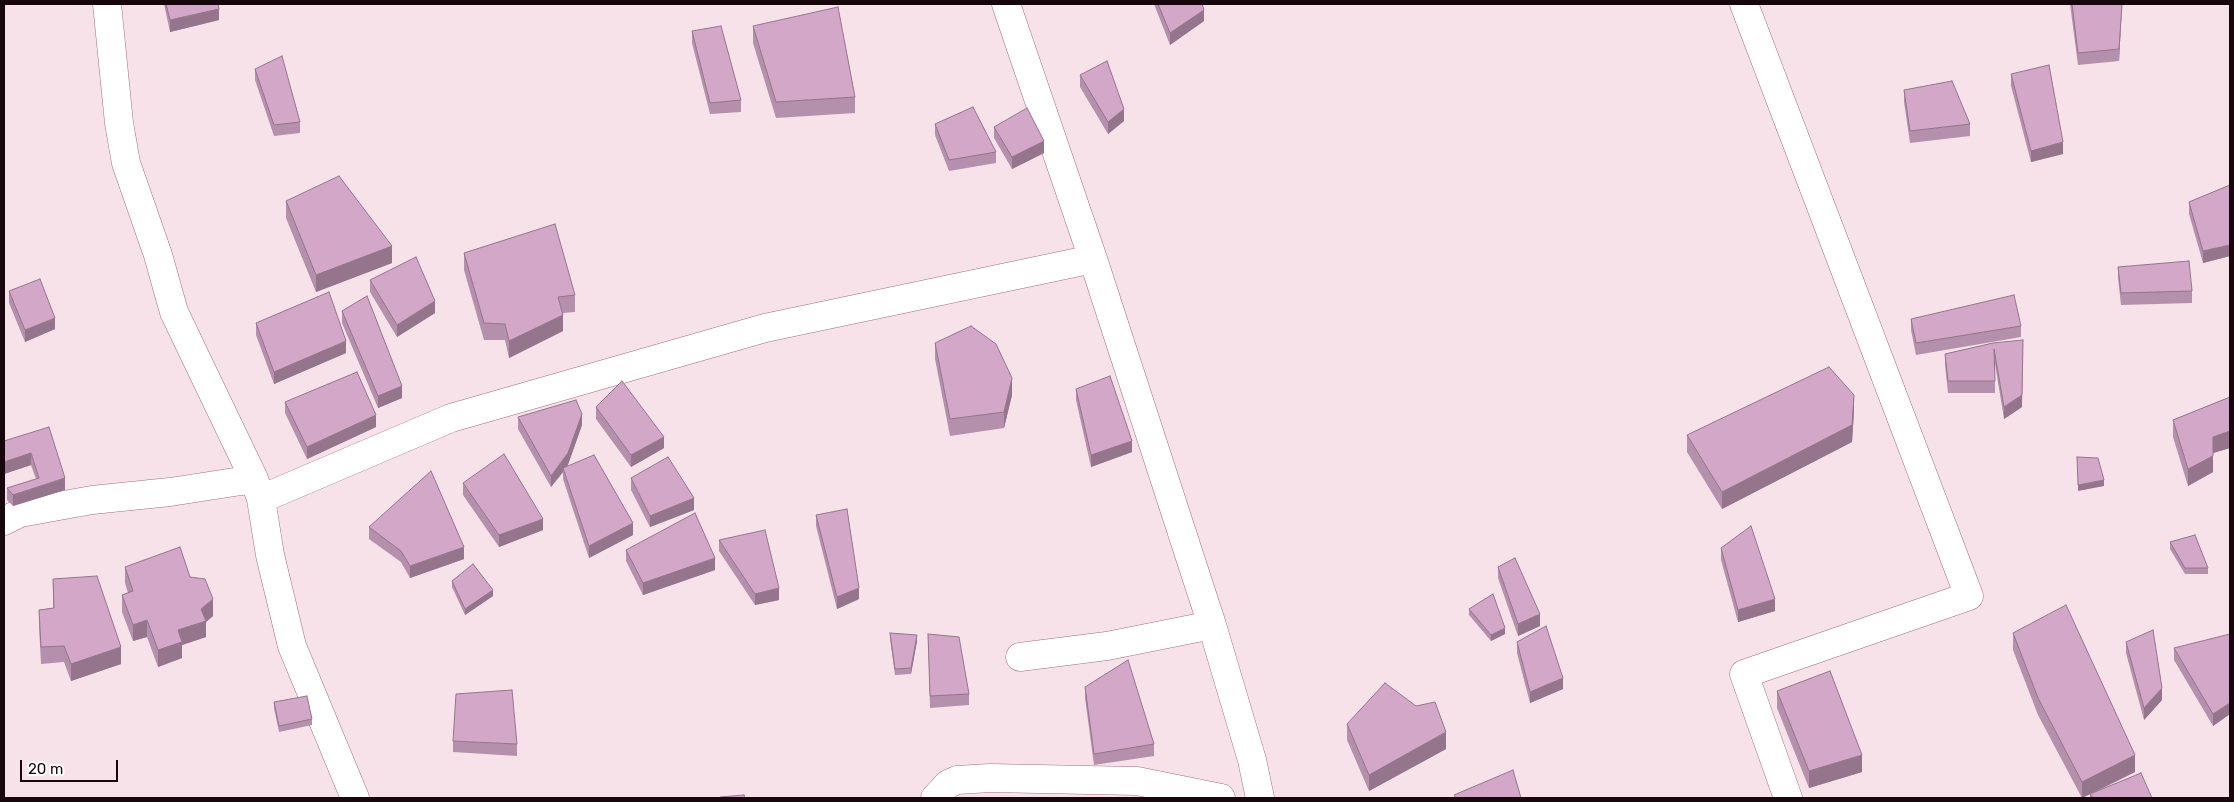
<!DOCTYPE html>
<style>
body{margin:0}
#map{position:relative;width:2234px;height:802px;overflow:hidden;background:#f8e2e9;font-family:Rubik,sans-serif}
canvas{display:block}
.frame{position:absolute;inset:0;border:5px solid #17060c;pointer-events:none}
.scale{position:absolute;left:20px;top:760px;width:98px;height:22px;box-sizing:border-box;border:2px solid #17060c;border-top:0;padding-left:6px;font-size:15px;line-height:18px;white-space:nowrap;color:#17060c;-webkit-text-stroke:4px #fff;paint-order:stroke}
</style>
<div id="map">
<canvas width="2234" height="802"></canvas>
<div class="frame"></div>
<div class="scale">20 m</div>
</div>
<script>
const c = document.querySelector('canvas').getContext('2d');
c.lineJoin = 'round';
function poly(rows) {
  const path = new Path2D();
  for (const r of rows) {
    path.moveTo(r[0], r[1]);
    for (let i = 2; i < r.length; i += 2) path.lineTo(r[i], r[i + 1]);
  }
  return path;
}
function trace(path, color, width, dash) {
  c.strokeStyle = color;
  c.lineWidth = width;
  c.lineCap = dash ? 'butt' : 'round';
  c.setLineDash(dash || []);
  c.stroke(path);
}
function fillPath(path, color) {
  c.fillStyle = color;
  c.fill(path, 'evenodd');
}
const minor = poly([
 [107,4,119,123,126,163,158,255,174,312,254,479,261,499,270,555,292,646,355,798],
 [1006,4,1093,259,1212,625,1252,760,1260,798],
 [1744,4,1969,596,1744,674,1788,798],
 [261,499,451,418,765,328,1093,259],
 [4,521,20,513,92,500,170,492,254,479],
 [1020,657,1107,646,1212,625],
 [935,798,948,784,957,780,990,778,1137,781,1221,798]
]);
trace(minor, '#a06f81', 29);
trace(minor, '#fff', 28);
fillPath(poly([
 [164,4,218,4,219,20,170,32],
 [1154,4,1202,4,1204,21,1170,45],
 [2070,4,2122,4,2119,61,2078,65],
 [753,26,855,97,855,113,776,118,753,43],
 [692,31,741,100,741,112,710,114,692,43],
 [255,69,300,122,300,133,274,136,255,80],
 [2011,74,2063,154,2031,162,2011,86],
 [1080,75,1124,121,1108,134,1080,87],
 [1904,90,1970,124,1970,136,1910,143,1904,102],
 [935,124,996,152,996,163,949,171,935,135],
 [994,127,1044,153,1012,169,994,138],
 [2230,185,2230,256,2203,263,2189,214,2189,202],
 [286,201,392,263,316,292,286,218],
 [464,253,575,295,575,312,563,313,563,331,509,358,505,340,484,340,464,270],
 [2118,267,2192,291,2192,303,2121,305,2118,278],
 [370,280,435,313,397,337,370,292],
 [9,291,55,329,25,342,9,303],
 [342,311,402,398,378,408,342,323],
 [1911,319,2021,326,2021,337,1916,355,1911,330],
 [256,323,346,353,274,384,256,335],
 [935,343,1012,395,1004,428,950,436,935,359],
 [1993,343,2022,407,2004,419,1995,364,1995,393,1948,393,1945,365,1945,354],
 [1076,389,1132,452,1091,467,1076,400],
 [2230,397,2230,448,2213,453,2213,472,2188,486,2173,437,2173,420],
 [285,402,376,427,307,459,285,413],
 [596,407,664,448,631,467,596,419],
 [1854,411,1852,442,1722,509,1687,452,1687,435],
 [518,417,582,425,567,466,633,535,589,558,563,479,563,472,551,487,518,429],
 [49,427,65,490,13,506,7,500,7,488,36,479,31,465,4,474],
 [631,478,694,510,650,527,631,490],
 [463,483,543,530,499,547,463,495],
 [816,515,859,599,837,609,816,526],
 [369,527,464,559,410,578,401,562,369,539],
 [719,540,779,600,755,605,719,551],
 [2170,542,2208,568,2208,574,2185,574,2170,549],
 [1721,548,1775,611,1738,622,1721,560],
 [626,550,715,570,643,595,626,561],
 [125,567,190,577,213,616,206,622,206,637,182,645,182,658,158,667,147,637,133,641,122,612,122,595,128,593,125,583],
 [1498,567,1540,626,1518,636,1498,578],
 [53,579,121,664,71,681,64,662,41,664,39,626,39,610,53,608],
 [452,581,493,596,465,615,452,587],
 [1469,609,1505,634,1491,641,1469,615],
 [890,633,917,641,911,674,895,675,890,639],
 [2013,633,2135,772,2095,792,2152,798,2090,798,2090,794,2082,798,2038,715,2013,650],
 [928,634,969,694,969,705,930,708],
 [2230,635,2230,714,2213,726,2174,660,2174,648],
 [1517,642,1563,689,1530,703,1517,653],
 [2126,642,2162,700,2144,720,2126,653],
 [1085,687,1154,744,1154,756,1094,765,1085,698],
 [1777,691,1862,772,1809,788,1777,708],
 [274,702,312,719,312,725,279,732,274,708],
 [1347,724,1446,749,1369,791,1347,740],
 [453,741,517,744,517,756,453,752]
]), '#b590ac');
fillPath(poly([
 [2122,4,2119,61,2119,49],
 [219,9,219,20,170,32,170,20],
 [1204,10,1204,21,1170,45,1170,33],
 [1124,109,1124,121,1108,134,1108,122],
 [1044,141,1044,153,1012,169,1012,157],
 [2063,142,2063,154,2031,162,2031,151],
 [2230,245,2230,256,2203,263,2203,251],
 [392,246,392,263,316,292,316,275],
 [435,301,435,313,397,337,397,325],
 [563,315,563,331,509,358,509,341],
 [55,318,55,329,25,342,25,330],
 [2023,340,2022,407,2004,419,2004,407],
 [346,341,346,353,274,384,274,372],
 [1012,378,1012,395,1004,428,1004,412],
 [402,386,402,398,378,408,378,396],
 [1854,395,1854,411,1852,442,1722,509,1722,492],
 [582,414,582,425,568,465,564,471,563,468,563,472,551,487,551,476],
 [376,415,376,427,307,459,307,447],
 [2230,431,2230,448,2213,453,2213,437],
 [664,437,664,448,631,467,631,455],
 [1132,441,1132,452,1091,467,1091,455],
 [31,453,31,465,4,474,4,462],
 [2213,456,2213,472,2188,486,2188,469],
 [65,478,65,490,13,506,13,495],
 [2104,480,2104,486,2078,491,2078,485],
 [694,498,694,510,650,527,650,516],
 [543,519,543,530,499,547,499,535],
 [633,523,633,535,589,558,589,546],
 [464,547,464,559,410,578,410,566],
 [715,558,715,570,643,595,643,583],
 [779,588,779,600,755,605,755,594],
 [859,588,859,599,837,609,837,597],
 [493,590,493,596,465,615,465,609],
 [213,599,213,616,206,622,206,637,182,645,182,658,158,667,158,650,178,630],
 [1775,599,1775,611,1738,622,1738,610],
 [1540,614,1540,626,1518,636,1518,624],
 [147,620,147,637,133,641,133,625],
 [1505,628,1505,634,1491,641,1491,635],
 [917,635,917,641,911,674,911,668],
 [121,647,121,664,71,681,71,664],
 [1563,678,1563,689,1530,703,1530,692],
 [2162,688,2162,700,2144,720,2144,708],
 [2230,703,2230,714,2213,726,2213,714],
 [1446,732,1446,749,1369,791,1369,775],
 [1862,755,1862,772,1809,788,1809,771],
 [2135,755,2135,772,2082,798,2082,782]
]), '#94758c');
const building = poly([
 [166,4,218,4,219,9,170,20,166,4],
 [1158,4,1202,4,1204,10,1170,33,1158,4],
 [2072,4,2122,4,2119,49,2078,53,2072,4],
 [838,7,855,97,776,102,753,26,838,7],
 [721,26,741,100,710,103,692,31,721,26],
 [282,56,300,122,274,125,255,69,282,56],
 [1107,61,1124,109,1108,122,1080,75,1107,61],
 [2049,65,2063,142,2031,151,2011,74,2049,65],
 [1952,81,1970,124,1910,131,1904,90,1952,81],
 [973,107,996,152,949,160,935,124,973,107],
 [1027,108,1044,141,1012,157,994,127,1027,108],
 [339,176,392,246,316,275,286,201,339,176],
 [2230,185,2230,245,2203,251,2189,202,2230,185],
 [555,224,575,295,558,297,563,315,509,341,505,324,484,323,464,253,555,224],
 [416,257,435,301,397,325,370,280,416,257],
 [2189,261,2192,291,2121,293,2118,267,2189,261],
 [40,279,55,318,25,330,9,291,40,279],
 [329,292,346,341,274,372,256,323,329,292],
 [2014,295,2021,326,1916,343,1911,319,2014,295],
 [367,296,402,386,378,396,342,311,367,296],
 [971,326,996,344,1012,378,1004,412,950,419,935,343,971,326],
 [2023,340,2022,395,2004,407,1994,349,1995,381,1948,381,1945,354,1993,343,2023,340],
 [1829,367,1854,395,1852,425,1722,492,1687,435,1829,367],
 [357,372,376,415,307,447,285,402,357,372],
 [1110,376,1132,441,1091,455,1076,389,1110,376],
 [622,381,664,437,631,455,596,407,622,381],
 [2230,397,2230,431,2213,437,2213,456,2188,469,2173,420,2230,397],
 [576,400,582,414,568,453,551,476,518,417,576,400],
 [49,427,65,478,13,495,7,488,39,478,31,453,4,462,4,441,49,427],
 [504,454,543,519,499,535,463,483,504,454],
 [594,455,633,523,589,546,563,468,594,455],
 [668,457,694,498,650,516,631,478,668,457],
 [2077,457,2098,458,2104,480,2078,485,2077,457],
 [431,471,464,547,410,566,401,551,369,527,431,471],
 [847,509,859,588,837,597,816,515,847,509],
 [695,513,715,558,643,583,626,550,695,513],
 [1751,526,1775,599,1738,610,1721,548,1751,526],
 [765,530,779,588,755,594,719,540,765,530],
 [2195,535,2208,568,2185,568,2170,542,2195,535],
 [180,547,190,577,205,579,213,599,201,609,206,621,178,630,182,642,158,650,147,620,133,625,122,595,133,591,125,567,180,547],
 [1515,558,1540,614,1518,624,1498,567,1515,558],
 [473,564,493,590,465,609,452,581,473,564],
 [97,576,121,647,71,664,64,646,41,647,39,610,54,608,53,579,97,576],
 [1493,594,1505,628,1491,635,1469,609,1493,594],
 [2066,605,2135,755,2082,782,2038,698,2013,633,2066,605],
 [1546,626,1563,678,1530,692,1517,642,1546,626],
 [2153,630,2162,688,2144,708,2126,642,2153,630],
 [890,633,917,635,911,668,895,669,890,633],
 [928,634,959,637,969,694,930,696,928,634],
 [2230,634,2230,703,2213,714,2174,648,2230,634],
 [1128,660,1154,744,1094,754,1085,687,1128,660],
 [1830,671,1862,755,1809,771,1777,691,1830,671],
 [1385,683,1416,706,1435,702,1446,732,1369,775,1347,724,1385,683],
 [512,690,517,744,453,741,456,694,512,690],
 [307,696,312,719,279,726,274,702,307,696],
 [1513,770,1521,798,1456,798,1454,795,1513,770],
 [2141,773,2152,798,2093,798,2090,794,2141,773],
 [744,795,745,798,720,798,720,797,744,795]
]);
fillPath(building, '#d3a7c8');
trace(building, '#94758c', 1);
</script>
